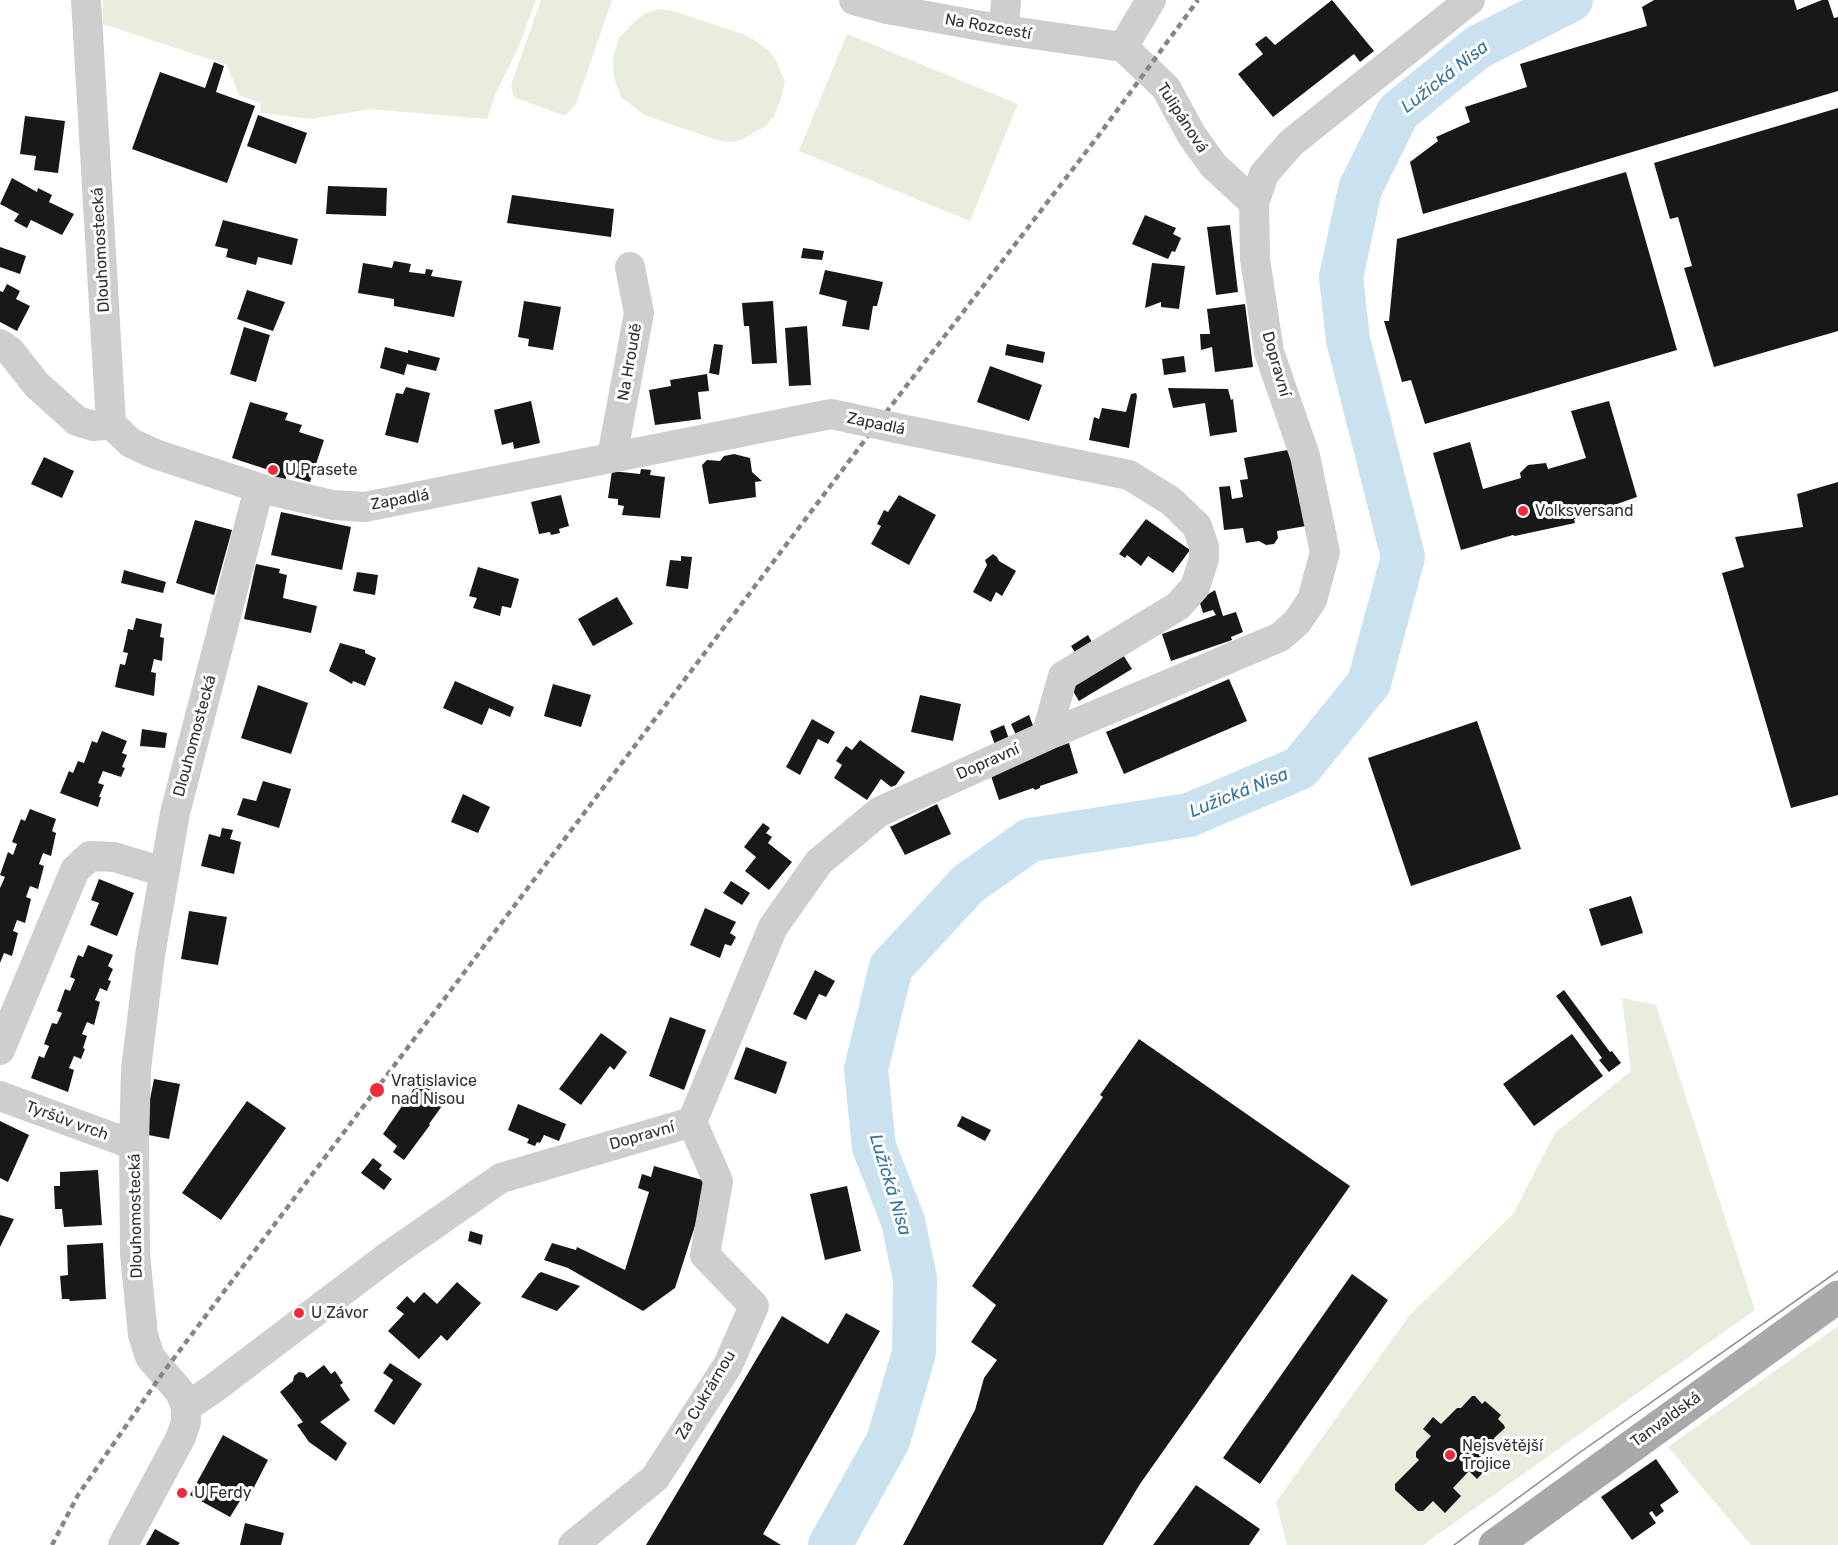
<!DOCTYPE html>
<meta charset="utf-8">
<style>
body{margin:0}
canvas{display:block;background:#fff}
</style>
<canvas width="1838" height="1545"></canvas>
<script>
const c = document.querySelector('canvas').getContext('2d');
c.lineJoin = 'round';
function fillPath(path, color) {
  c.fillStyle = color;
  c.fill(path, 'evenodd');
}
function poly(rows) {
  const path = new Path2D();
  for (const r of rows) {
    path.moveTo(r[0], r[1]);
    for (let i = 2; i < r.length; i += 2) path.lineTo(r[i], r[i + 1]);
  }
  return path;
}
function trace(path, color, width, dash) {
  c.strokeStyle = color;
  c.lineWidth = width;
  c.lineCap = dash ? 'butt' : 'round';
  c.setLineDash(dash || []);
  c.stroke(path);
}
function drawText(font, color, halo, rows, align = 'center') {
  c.font = font + ' Rubik,sans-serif';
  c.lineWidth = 6;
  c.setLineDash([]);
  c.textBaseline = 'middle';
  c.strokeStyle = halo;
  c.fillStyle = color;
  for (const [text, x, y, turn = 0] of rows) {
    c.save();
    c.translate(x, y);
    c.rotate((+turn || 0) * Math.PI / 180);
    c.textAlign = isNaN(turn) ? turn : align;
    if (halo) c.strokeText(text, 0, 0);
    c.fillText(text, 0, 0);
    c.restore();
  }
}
fillPath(poly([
 [103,0,536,0,518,48,496,93,487,119,370,109,311,119,261,113,260,103,239,95,227,65,103,24],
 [541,0,612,0,576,104,565,116,514,97,511,85],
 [659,9,673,11,743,34,756,41,769,51,776,60,785,81,781,99,774,116,764,127,741,140,733,142,720,141,644,115,621,97,614,78,613,57,619,38,634,22,644,14],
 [847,34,1018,104,970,221,799,151],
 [1622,998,1656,1005,1755,1310,1423,1545,1287,1545,1276,1502,1409,1316,1513,1214,1555,1133,1631,1071],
 [1838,1326,1838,1545,1751,1545,1668,1447]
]), '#e7eede');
trace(poly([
 [830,1545,888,1441,914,1353,915,1279,903,1221,874,1147,866,1069,891,967,968,884,1030,840,1189,815,1300,768,1369,683,1403,557,1348,340,1341,277,1360,189,1398,112,1478,47,1571,0]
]), '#cae1ef', 44);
fillPath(poly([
 [1332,0,1374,51,1360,62,1354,54,1273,117,1238,74,1263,54,1255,44,1266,36,1275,45],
 [1654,0,1794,0,1797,10,1822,0,1828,0,1834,18,1838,17,1838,91,1423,214,1410,162,1438,141,1436,137,1470,122,1465,107,1527,87,1520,64,1647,26,1642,7],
 [214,62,224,66,216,92,255,106,227,183,132,149,160,72,205,88],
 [1838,108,1838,331,1714,367,1684,268,1692,266,1678,217,1670,219,1654,163],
 [258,115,307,133,296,164,247,146],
 [25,116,65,121,58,173,34,170,36,156,20,154],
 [1626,172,1677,350,1425,424,1411,380,1402,382,1384,321,1389,321,1397,239],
 [12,178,37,192,38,188,52,195,49,202,74,214,62,235,31,220,27,228,14,221,19,214,0,204],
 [328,186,387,188,386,216,326,214],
 [512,195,614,209,611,237,507,223],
 [1145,215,1176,228,1173,234,1181,238,1175,252,1172,251,1168,259,1132,244],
 [223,220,298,239,292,265,258,257,256,265,226,257,228,249,215,246],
 [1230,225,1238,292,1216,295,1207,227],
 [0,247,26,256,20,274,0,267],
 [803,248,824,251,822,260,801,258],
 [394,261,411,264,409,272,425,274,426,269,433,270,431,276,462,281,454,317,394,306,394,299,358,293,363,263,392,268],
 [1152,263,1185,266,1179,309,1161,307,1161,302,1145,308],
 [825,270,883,282,877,306,873,306,869,330,842,326,847,301,819,294],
 [7,284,20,291,16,299,30,306,17,331,0,322,0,291,3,292],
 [247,290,285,302,273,331,237,319],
 [524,301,561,307,553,350,528,346,529,339,518,337],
 [773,301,777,363,752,364,749,326,744,326,742,303],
 [1245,304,1253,367,1215,372,1212,347,1201,350,1200,334,1210,334,1207,309],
 [807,326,811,385,789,386,785,328],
 [244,327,270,335,256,382,230,374],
 [714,344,723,345,719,375,709,373],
 [1007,344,1045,352,1043,363,1005,355],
 [385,347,408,353,408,350,440,358,436,371,407,364,404,375,380,368],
 [1184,356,1186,372,1164,375,1162,359],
 [990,366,1042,385,1029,421,977,402],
 [707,374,709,391,698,392,701,419,655,425,649,390,671,386,670,380],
 [406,387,430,393,418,443,385,435,396,393,403,394],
 [1168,388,1228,389,1231,400,1233,399,1237,432,1210,436,1205,403,1173,408],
 [1136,393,1137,396,1129,448,1089,440,1094,417,1099,419,1102,408,1126,412,1131,394],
 [531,401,540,443,514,449,513,442,502,445,494,410],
 [1609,401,1637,497,1574,519,1575,523,1515,536,1513,535,1461,550,1433,453,1470,442,1483,489,1521,478,1520,473,1528,465,1546,463,1548,469,1586,458,1571,411],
 [250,402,288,413,285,420,302,425,299,432,324,440,310,482,287,475,285,481,271,477,272,471,232,458],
 [1293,449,1306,526,1277,531,1278,538,1274,544,1266,545,1259,541,1246,543,1243,528,1224,530,1219,487,1230,486,1232,499,1243,497,1240,480,1248,479,1244,458],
 [734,454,750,458,752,472,762,481,755,482,756,497,709,504,702,465,707,460,720,461,724,456],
 [44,457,74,471,62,498,31,484],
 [641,469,651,470,650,475,665,477,660,518,622,515,624,506,618,505,618,499,608,498,612,471,640,474],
 [1838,482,1838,795,1791,808,1722,573,1744,567,1735,537,1803,527,1797,494],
 [561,495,569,526,559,529,560,533,551,535,550,532,539,534,531,502],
 [899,495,936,515,909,565,871,544,881,526,877,524,884,510,888,512],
 [281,512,351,527,342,570,271,555],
 [1146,519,1190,550,1173,573,1148,556,1141,566,1127,555,1125,558,1119,554],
 [195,520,232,530,214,595,176,583],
 [993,554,997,557,999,561,1016,571,1002,596,996,592,991,602,973,592,987,565,985,560],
 [681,556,692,557,688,589,666,586,670,560,681,561],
 [256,564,280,569,279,573,287,575,283,598,317,606,311,633,244,619],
 [478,567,519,579,511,608,502,606,500,616,473,608,477,598,469,596],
 [124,570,166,582,163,593,121,583],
 [357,572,378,575,375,595,353,591],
 [1215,590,1223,616,1236,612,1243,632,1231,637,1232,640,1171,661,1162,634,1216,615,1213,610,1203,613,1199,600],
 [617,597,633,624,593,646,578,619],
 [136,618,162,624,160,637,164,638,162,661,154,659,151,672,156,673,154,696,115,687,120,664,125,665,128,653,123,652,128,629,133,630],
 [1088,635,1093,644,1076,654,1071,646],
 [340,643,365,650,365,653,376,658,365,686,353,681,352,684,329,671],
 [1120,650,1132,669,1079,701,1068,683],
 [1229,679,1247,721,1124,774,1106,732],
 [455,681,514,707,510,717,489,708,482,725,443,708],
 [553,684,591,695,581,727,544,716],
 [258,685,308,703,291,754,241,738],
 [920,695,961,704,953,741,911,732],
 [1029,715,1034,728,1016,735,1011,724],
 [812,719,835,732,828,744,818,739,800,775,786,767],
 [1477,721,1521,849,1411,886,1368,758],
 [1004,725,1009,739,995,745,990,731],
 [142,729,167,733,165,748,140,746],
 [102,731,127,741,122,753,127,755,122,767,125,768,121,777,103,771,98,783,104,785,99,797,101,797,98,807,60,793,69,771,73,773,78,761,84,763,92,741,97,743],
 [860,740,905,772,896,785,891,787,881,779,867,800,834,778,842,765,836,761,846,746,852,750],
 [1069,743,1078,773,1040,786,1040,788,1035,790,1033,788,999,800,989,770],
 [263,781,291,789,279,828,237,815,243,798,256,801],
 [463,794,490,807,478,833,451,822],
 [937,804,951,834,905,855,890,827],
 [30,809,56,819,52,831,56,833,51,856,43,853,39,864,44,866,38,889,30,886,26,897,31,899,25,923,17,920,13,931,18,933,12,956,4,953,0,963,0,888,5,877,0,875,8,852,13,855,17,844,12,842,21,819,25,821],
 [763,823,770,828,766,833,772,837,768,843,792,862,769,890,745,871,756,857,744,847],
 [222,828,233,830,230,839,241,842,234,874,201,866,209,834,220,837],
 [99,879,134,893,117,936,90,925,99,903,91,900],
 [731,881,750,893,742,905,723,893],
 [1631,896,1643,933,1601,946,1589,909],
 [705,908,736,922,730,933,736,937,731,946,725,944,720,958,690,945],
 [189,911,227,917,218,965,181,959],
 [88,945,113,955,108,966,113,969,108,980,111,981,107,991,100,988,95,1000,100,1002,94,1025,87,1022,82,1034,87,1036,83,1048,85,1049,81,1059,74,1056,69,1068,74,1070,68,1092,31,1078,39,1056,44,1058,49,1046,44,1044,52,1023,57,1024,62,1013,57,1011,65,989,70,991,75,979,70,977,78,955,83,957],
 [815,970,835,981,826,997,819,994,806,1020,793,1014],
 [1564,990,1610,1052,1612,1051,1621,1063,1609,1072,1599,1060,1602,1058,1556,996],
 [670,1017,706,1030,684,1090,649,1076],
 [601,1033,627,1052,614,1070,610,1066,581,1105,559,1089],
 [1572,1034,1603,1076,1534,1126,1503,1084],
 [1139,1039,1350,1186,1140,1484,1103,1545,903,1545,975,1410,984,1378,997,1360,971,1342,996,1305,972,1286,1103,1097,1100,1095],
 [746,1047,787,1062,776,1094,734,1079],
 [421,1078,433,1087,428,1095,442,1106,429,1124,430,1125,404,1160,393,1152,397,1146,383,1134],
 [154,1079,180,1084,169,1139,143,1134],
 [247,1101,286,1128,221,1220,182,1193],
 [518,1104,566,1124,559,1141,544,1135,540,1143,537,1142,535,1146,527,1143,529,1139,508,1130],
 [962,1116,991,1130,985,1141,957,1126],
 [0,1121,29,1135,8,1182,0,1178],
 [373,1158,382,1165,379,1169,392,1179,384,1190,361,1173],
 [654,1166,709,1182,675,1288,643,1311,568,1268,544,1260,552,1243,576,1250,577,1247,625,1270,649,1192,638,1188,642,1174,651,1177],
 [98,1170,102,1225,64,1227,62,1209,55,1209,54,1186,60,1186,60,1172],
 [847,1186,861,1251,825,1260,810,1194],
 [0,1215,14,1219,0,1247],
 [470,1231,483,1235,481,1245,468,1241],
 [103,1243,106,1299,70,1301,69,1299,62,1299,60,1276,68,1275,67,1245],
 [541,1272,580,1286,557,1311,521,1297,538,1274],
 [1352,1274,1388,1300,1260,1484,1223,1458],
 [457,1282,481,1303,447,1341,441,1335,419,1359,388,1331,404,1314,396,1308,407,1296,414,1303,424,1292,437,1304],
 [846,1313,880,1331,763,1534,781,1545,646,1545,782,1316,828,1344],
 [390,1363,422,1384,394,1425,374,1411,393,1380,383,1373],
 [324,1365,331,1374,335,1371,343,1383,340,1385,350,1400,320,1422,347,1443,336,1461,309,1442,297,1425,303,1422,280,1392,293,1381,294,1376,299,1372,304,1373,307,1378],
 [1472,1396,1475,1396,1482,1404,1485,1401,1501,1415,1498,1419,1504,1425,1505,1428,1494,1438,1495,1444,1479,1460,1487,1468,1477,1479,1469,1471,1453,1488,1461,1496,1445,1513,1433,1501,1423,1511,1418,1511,1395,1490,1395,1484,1419,1460,1416,1457,1416,1452,1431,1436,1423,1429,1433,1417,1441,1424,1457,1408,1461,1408],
 [223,1435,268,1460,252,1491,248,1488,230,1517,190,1495],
 [1656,1459,1679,1492,1660,1505,1664,1511,1656,1517,1652,1511,1649,1513,1656,1523,1632,1540,1601,1497],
 [1196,1485,1260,1529,1249,1545,1153,1545],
 [245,1523,284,1533,281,1545,240,1545],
 [155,1529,180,1543,178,1545,146,1545]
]), '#181818');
trace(poly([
 [86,0,111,424,131,443,155,454,259,488,175,813,150,955,136,1069,134,1145,135,1254,143,1335,150,1357,180,1392,186,1407,186,1422,181,1437,123,1545],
 [854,0,887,9,1004,30,1123,47],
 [1004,30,1006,0],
 [1123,47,1166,88,1191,134,1213,165,1254,203],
 [1123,47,1151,0],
 [0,344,10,351,37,385,77,421,94,426,111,424],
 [896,428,1129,475,1171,501,1197,526,1204,547,1204,559,1195,587,1178,606,1063,676,1046,736],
 [612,457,639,313,630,267],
 [259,488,333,505,365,507,831,414,850,418],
 [0,1050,75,870,90,856,114,857,164,872],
 [0,1096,134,1145],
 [692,1122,773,927,819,862,879,812,1046,736,1280,637,1297,622,1312,600,1325,552,1305,456,1269,352,1255,259,1254,203,1264,174,1291,143,1470,0],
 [186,1407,213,1389,390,1255,501,1178,692,1122],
 [573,1545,655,1478,728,1365,754,1306,705,1255,718,1181,692,1122]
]), '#cecece', 30);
trace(poly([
 [1495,1545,1838,1297]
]), '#a9a9a9', 33);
trace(poly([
 [1454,1545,1579,1453,1838,1271]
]), '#868686', 1.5);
trace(poly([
 [52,1545,78,1495,162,1374,868,436,1099,135,1198,0]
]), '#868686', 4.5, [6, 4.5]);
trace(poly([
 [850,418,896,428]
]), '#cecece', 30);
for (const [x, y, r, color] of [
 [273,470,6,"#f2293a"],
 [1523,511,6,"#f2293a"],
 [377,1090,8,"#f2293a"],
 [299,1313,6,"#f2293a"],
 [1450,1455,6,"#f2293a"],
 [182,1493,6,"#f2293a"]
]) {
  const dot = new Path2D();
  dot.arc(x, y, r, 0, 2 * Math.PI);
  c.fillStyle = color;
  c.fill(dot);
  trace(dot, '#fff', 2);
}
drawText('16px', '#313131', '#fff', [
 ["Na Rozcestí",988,27,10],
 ["Tulipánová",1182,118,57],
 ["Dlouhomostecká",101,250,-93],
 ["Na Hroudě",630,362,-80],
 ["Dopravní",1276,364,74],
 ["Zapadlá",876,424,12],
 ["Zapadlá",400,500,-10],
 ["Dlouhomostecká",195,736,-75],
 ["Dopravní",988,762,-24],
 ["Tyršův vrch",67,1121,20],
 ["Dopravní",642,1136,-16],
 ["Dlouhomostecká",136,1216,-91],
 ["Za Cukrárnou",706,1395,-59],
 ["Tanvaldská",1666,1420,-36]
]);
drawText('16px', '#313131', '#fff', [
 ["U Prasete",285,470],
 ["Volksversand",1535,511],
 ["Vratislavice",391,1081],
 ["nad Nisou",391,1099],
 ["U Závor",311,1313],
 ["Nejsvětější",1462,1446],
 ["Trojice",1462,1464],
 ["U Ferdy",194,1493]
], 'left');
drawText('italic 18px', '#38759a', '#fff', [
 ["Lužická Nisa",1445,77,-38],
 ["Lužická Nisa",1239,793,-22],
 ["Lužická Nisa",890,1185,73]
]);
</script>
